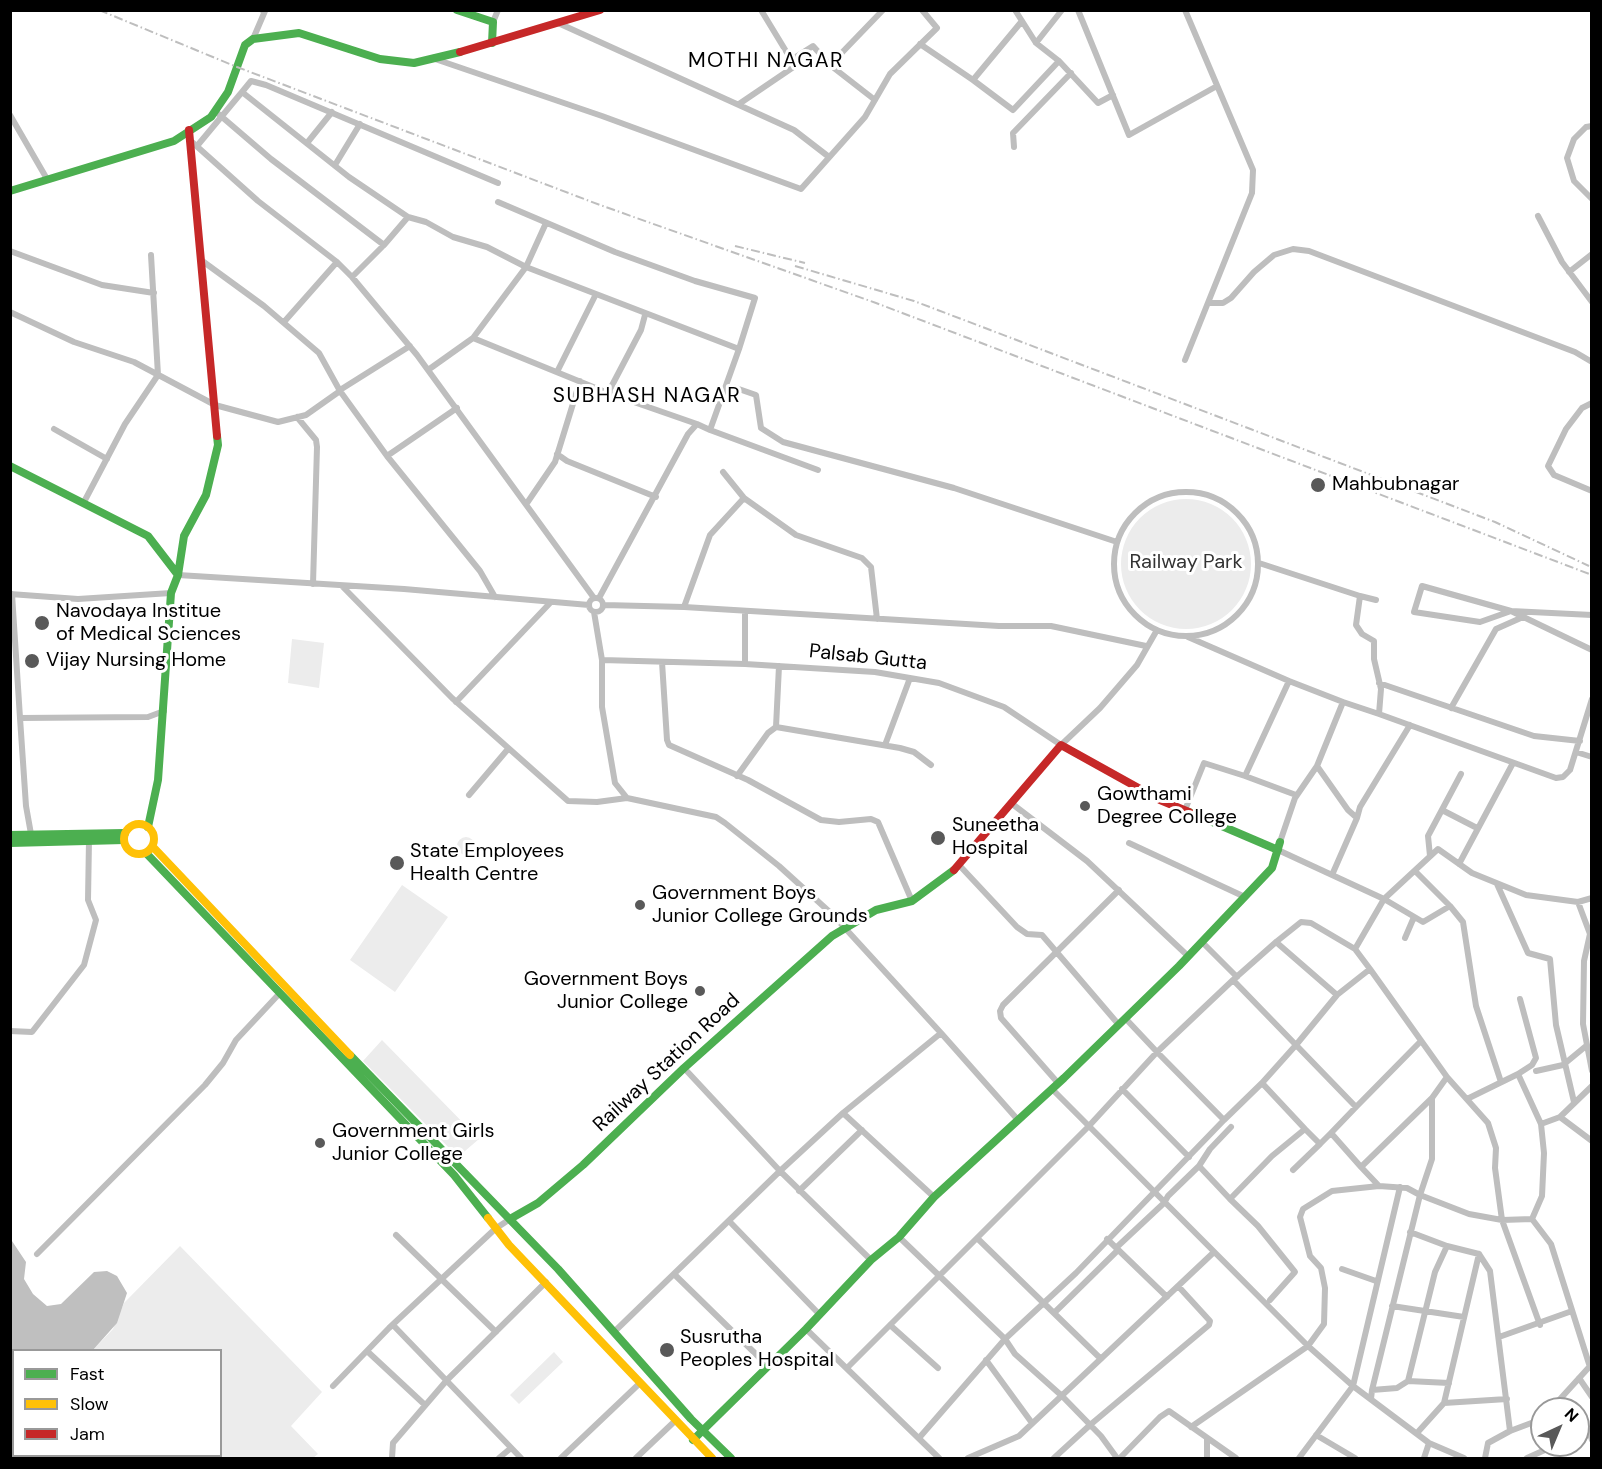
<!DOCTYPE html>
<style>
body{margin:0}
#map{position:relative;width:1602px;height:1469px;overflow:hidden;background:#fff;font-family:"DM Sans",sans-serif}
canvas{display:block}
.frame{position:absolute;inset:0;border:12px solid #000;pointer-events:none}
.legend{position:absolute;left:12px;top:1349px;width:210px;height:108px;box-sizing:border-box;background:#fff;border:2px solid #999;margin:0;padding:8px 10px;list-style:none;font-size:18px;color:#000}
.legend li{display:flex;align-items:center;gap:12px;height:30px}
.legend b{width:30px;border:2px solid #999}
.north{position:absolute;left:1530px;top:1397px;width:60px;height:60px;box-sizing:border-box;background:#fff;border:2px solid #999;border-radius:50%;rotate:44deg;font-size:16px;font-weight:700;line-height:24px;text-align:center;color:#000}
.north::after{content:'';display:block;margin:auto;width:21px;height:27px;background:#595959;clip-path:polygon(50% 0,100% 100%,50% 72%,0 100%)}
</style>
<div id="map">
<canvas width="1602" height="1469"></canvas>
<div class="frame"></div>
<ul class="legend">
<li><b style="height:8px;background:#4caf50"></b>Fast</li>
<li><b style="height:8px;background:#ffc107"></b>Slow</li>
<li><b style="height:8px;background:#c62828"></b>Jam</li>
</ul>
<div class="north">N</div>
</div>
<script>
const c = document.querySelector('canvas').getContext('2d');
c.lineJoin = 'round';
function fillPath(path, color) {
  c.fillStyle = color;
  c.fill(path, 'evenodd');
}
function poly(rows) {
  const path = new Path2D();
  for (const r of rows) {
    if (r.length === 3) {
      path.moveTo(r[0] + r[2], r[1]);
      path.arc(r[0], r[1], r[2], 0, 2 * Math.PI);
      continue;
    }
    path.moveTo(r[0], r[1]);
    for (let i = 2; i < r.length; i += 2) path.lineTo(r[i], r[i + 1]);
  }
  return path;
}
function trace(path, color, width, dash) {
  c.strokeStyle = color;
  c.lineWidth = width;
  c.lineCap = dash ? 'butt' : 'round';
  c.setLineDash(dash || []);
  c.stroke(path);
}
function drawText(font, color, halo, rows, align = 'center') {
  c.font = font + ' "DM Sans",sans-serif';
  c.lineWidth = 6;
  c.setLineDash([]);
  c.textBaseline = 'middle';
  c.strokeStyle = halo;
  c.fillStyle = color;
  for (const [text, x, y, turn = 0] of rows) {
    c.save();
    c.translate(x, y);
    c.rotate((+turn || 0) * Math.PI / 180);
    c.textAlign = isNaN(turn) ? turn : align;
    if (halo) c.strokeText(text, 0, 0);
    c.fillText(text, 0, 0);
    c.restore();
  }
}
fillPath(poly([
 [1186,564,65],
 [292,639,324,643,319,688,288,683],
 [466,846,9],
 [402,885,448,917,395,992,350,960],
 [382,1040,479,1139,458,1157,363,1061],
 [180,1246,322,1392,291,1426,318,1454,313,1458,55,1458,56,1456,220,1456,220,1350,93,1350,113,1329,124,1303],
 [554,1352,563,1362,519,1404,510,1395]
]), '#ececec');
fillPath(poly([
 [10,1238,26,1262,24,1279,33,1294,47,1306,61,1304,94,1272,107,1271,117,1276,127,1293,117,1323,93,1350,14,1350,14,1456,56,1456,55,1458,11,1458]
]), '#bfbfbf');
trace(poly([
 [1015,10,1022,21],
 [1078,10,1129,135,1217,86],
 [1185,10,1253,170,1252,193,1185,360],
 [1022,21,1036,43,1059,61,1013,110,973,80,1022,21],
 [493,22,498,10],
 [558,23,794,130,829,157],
 [253,39,265,11,262,10],
 [1036,43,1062,10],
 [920,44,973,80],
 [435,59,602,116,801,189,865,117,890,74,937,28,922,10],
 [791,60,813,46,830,65],
 [1059,61,1098,103,1113,95],
 [242,92,251,81,266,85,498,183],
 [875,100,830,65,883,10],
 [739,104,795,66,761,10],
 [215,111,271,159,384,245,408,217,426,222,453,237,487,247,526,267,546,223],
 [10,115,47,179],
 [1592,126,1586,127,1574,139,1567,158,1574,181,1592,199],
 [192,142,258,201,337,262,352,277,417,355,594,598],
 [307,143,332,112],
 [197,146,242,92,349,177,408,217],
 [1014,147,1013,133,1071,73],
 [335,165,360,124],
 [1538,216,1562,262,1592,302],
 [10,251,102,285,154,293],
 [1569,272,1592,254],
 [352,277,384,245],
 [1210,303,1223,303,1231,298,1254,272,1274,255,1293,249,1309,251,1575,352,1592,362],
 [10,312,74,342,134,362,215,405,278,422,306,415,340,391,319,353,264,306,201,260],
 [284,322,337,262],
 [473,338,526,267,739,349,755,298,695,281,615,252,498,202],
 [428,370,473,338,608,393,697,424,688,434,599,598],
 [557,372,596,294],
 [733,387,756,395,761,428,783,442,954,488,1117,542],
 [340,390,410,346],
 [340,391,387,456,480,571,495,597],
 [608,393,641,330,645,315],
 [1592,403,1582,408,1566,429,1548,466,1554,475,1592,491],
 [297,417,316,440,317,447,313,584],
 [697,424,710,430,739,349],
 [54,429,107,459],
 [710,430,818,470],
 [557,454,567,461,656,497],
 [387,456,457,408],
 [1186,564,72],
 [744,498,796,535,862,558,871,567,877,619],
 [84,502,125,424,158,375,151,255],
 [527,503,555,462,580,381],
 [1259,563,1360,596,1356,625,1362,634,1374,641,1374,659,1381,689,1379,714,1343,702,1317,766,1295,798,1280,842],
 [178,575,404,589,589,605],
 [342,586,452,698,568,801,597,802,627,798],
 [10,594,78,599,171,593],
 [12,594,20,718],
 [1360,596,1376,600],
 [596,605,7],
 [604,605,684,607,999,626,1051,626,1146,646],
 [684,607,710,535,744,498,723,472],
 [745,611,745,664,875,672,939,683,1004,707,1061,745,1100,708,1137,665,1157,630],
 [594,612,602,660,602,707,615,783,627,798,716,817,725,823,779,866,833,915,941,1033],
 [1592,615,1511,611,1480,622,1414,612,1422,586,1511,611,1592,650],
 [1188,637,1289,681],
 [602,660,745,664],
 [662,662,667,740,669,745,748,780,821,820,839,822,871,819,878,822,912,901],
 [1379,683,1534,736,1580,741],
 [456,702,551,602],
 [1451,708,1496,629,1523,617],
 [1379,714,1556,778,1563,777,1570,770,1592,699],
 [776,727,779,666],
 [885,745,910,678],
 [1576,752,1592,757],
 [1317,766,1348,810,1357,818,1360,807,1410,725],
 [737,776,768,733,776,727,900,748,914,752,931,765],
 [469,795,508,749],
 [1296,795,1245,776,1289,681,1343,702],
 [1011,803,1087,861,1188,956],
 [1185,810,1204,763,1245,776],
 [1442,810,1477,828],
 [31,834,26,806,20,718,148,717,164,711],
 [1129,843,1245,897],
 [1278,850,1384,899,1355,949],
 [1430,856,1428,836,1461,774],
 [1459,864,1513,763],
 [960,866,1017,927,1027,934,1042,935,1119,1025],
 [1416,872,1450,906],
 [1332,875,1357,818],
 [1497,884,1528,953,1550,959,1556,1025,1574,1102],
 [1578,902,1590,934,1584,961,1583,1024,1592,1071],
 [1405,938,1414,917],
 [1202,942,1237,977],
 [1370,969,1447,1077,1432,1098,1432,1159,1420,1195,1469,1214,1502,1220,1495,1168,1496,1148,1488,1123,1447,1077],
 [1233,980,1296,1045,1337,995],
 [10,1031,32,1032,84,965,96,920,88,900,89,840],
 [1536,1071,1563,1065,1586,1046],
 [1518,1074,1532,1065,1536,1058,1520,999],
 [1501,1082,1476,1006,1463,922,1450,906,1423,922,1384,899,1438,849,1472,873,1526,895,1578,902,1592,898],
 [1058,1083,1001,1018,1000,1011,1003,1005,1119,890],
 [1262,1083,1296,1045,1356,1107,1420,1042],
 [1052,1089,1308,1346,1353,1386,1429,1443,1464,1458],
 [1122,1089,1189,1157],
 [1467,1099,1518,1074,1541,1124],
 [843,1113,934,1197],
 [1560,1117,1592,1141],
 [1224,1120,1262,1083,1305,1129,1272,1156,1230,1199,1258,1226,1295,1272,1270,1300],
 [1331,1133,1356,1107],
 [1320,1144,1331,1133,1361,1167],
 [1199,1166,1230,1199],
 [1293,1170,1320,1144,1305,1129],
 [799,1191,862,1130],
 [1532,1219,1551,1244,1590,1367],
 [730,1222,820,1315],
 [1410,1232,1447,1246],
 [396,1235,496,1332],
 [899,1237,1005,1339,1015,1354,1062,1396,1101,1436,1117,1458],
 [977,1238,1101,1359],
 [1107,1239,1167,1297],
 [37,1254,205,1085,223,1063,236,1040,279,994],
 [1479,1254,1490,1271,1510,1431],
 [871,1260,780,1171,843,1113,941,1033,1018,1120],
 [1342,1269,1376,1281],
 [675,1275,768,1366],
 [1392,1306,1464,1317],
 [1054,1313,1117,1251,1118,1246,1164,1203,1168,1196,1199,1166,1210,1149,1231,1127],
 [393,1325,521,1458],
 [890,1325,938,1368],
 [1540,1325,1502,1220,1532,1219,1542,1196,1544,1153,1541,1124,1560,1117,1592,1086],
 [806,1329,939,1458],
 [614,1332,780,1171,684,1068],
 [1499,1337,1572,1311],
 [367,1351,425,1405],
 [986,1360,1032,1423],
 [847,1368,1088,1127,1157,1052,1125,1018],
 [1579,1378,1592,1397],
 [1408,1381,1449,1383],
 [333,1386,389,1328,495,1229,510,1219],
 [1372,1390,1420,1195,1407,1188,1379,1186,1361,1167,1432,1098],
 [1371,1399,1372,1390,1397,1388,1408,1381,1435,1272,1447,1246,1479,1254,1444,1403,1417,1433],
 [1444,1403,1507,1399],
 [1551,1409,1591,1365],
 [1191,1427,1308,1346,1324,1324,1325,1288,1321,1268,1310,1256,1300,1217,1303,1209,1332,1191,1379,1186],
 [1316,1435,1355,1458],
 [1578,1435,1589,1431,1592,1440],
 [919,1438,1005,1339,1076,1273,1224,1120,1157,1052,1233,980,1276,942,1301,922,1311,923,1355,949,1370,969,1337,995,1276,942],
 [392,1458,393,1443,447,1380,546,1282],
 [499,1458,511,1448],
 [561,1458,640,1383],
 [636,1458,676,1420],
 [968,1458,1019,1436,1213,1253],
 [1054,1458,1090,1425,1209,1325,1210,1321,1178,1286],
 [1120,1458,1160,1417,1169,1411,1236,1458],
 [1207,1458,1207,1438],
 [1299,1458,1353,1386,1400,1187],
 [1424,1458,1429,1443],
 [1485,1458,1488,1443,1510,1431,1542,1419],
 [1527,1458,1556,1445]
]), '#bebebe', 6);
trace(poly([
 [457,10,493,22,492,43],
 [10,191,174,141,211,117,228,92,245,45,253,39,299,33,380,59,414,63,460,52],
 [10,466,148,536,178,575],
 [1189,812,1278,850],
 [148,827,158,780,171,593,178,575,184,536,206,495,218,445,217,436],
 [10,835,125,833],
 [10,843,124,840],
 [146,853,454,1175,488,1218],
 [350,1055,558,1269,691,1419,731,1458],
 [510,1219,538,1203,583,1165,684,1068,832,936,876,910,912,901,954,870],
 [693,1440,806,1329,871,1260,899,1237,934,1197,1064,1078,1179,966,1272,868,1280,842]
]), '#4caf50', 8);
trace(poly([
 [139,839,15],
 [153,847,350,1055],
 [488,1218,509,1245,712,1458]
]), '#ffc107', 8);
trace(poly([
 [460,52,600,10],
 [189,130,217,436],
 [954,870,1061,745,1160,800,1189,812]
]), '#c62828', 8);
trace(poly([
 [99,10,237,67,600,205,876,303,1592,575],
 [735,246,805,263],
 [795,266,914,301,1495,522,1589,566]
]), '#bebebe', 2, [9, 3, 1.5, 3]);
for (const [x, y, r, color] of [
 [1318,485,8,"#595959"],
 [42,623,8,"#595959"],
 [32,661,8,"#595959"],
 [1085,806,6,"#595959"],
 [938,838,8,"#595959"],
 [397,863,8,"#595959"],
 [640,905,6,"#595959"],
 [700,991,6,"#595959"],
 [320,1143,6,"#595959"],
 [667,1350,8,"#595959"]
]) {
  const dot = new Path2D();
  dot.arc(x, y, r, 0, 2 * Math.PI);
  c.fillStyle = color;
  c.fill(dot);
  trace(dot, '#fff', 2);
}
drawText('20px', '#000', '#fff', [
 ["Mahbubnagar",1332,485],
 ["Navodaya Institue",56,612],
 ["of Medical Sciences",56,635],
 ["Vijay Nursing Home",46,661],
 ["Gowthami",1097,795],
 ["Degree College",1097,818],
 ["Suneetha",952,826],
 ["Hospital",952,849],
 ["State Employees",410,852],
 ["Health Centre",410,875],
 ["Government Boys",652,894],
 ["Junior College Grounds",652,917],
 ["Government Boys",688,980,"right"],
 ["Junior College",688,1003,"right"],
 ["Government Girls",332,1132],
 ["Junior College",332,1155],
 ["Susrutha",680,1338],
 ["Peoples Hospital",680,1361]
], 'left');
drawText('20px', '#333', '#fff', [
 ["Railway Park",1186,563]
]);
drawText('20px', '#000', '#fff', [
 ["Palsab Gutta",868,658,6],
 ["Railway Station Road",667,1063,-43]
]);
c.letterSpacing = '1.5px';
drawText('21px', '#000', '#fff', [
 ["MOTHI NAGAR",766,61],
 ["SUBHASH NAGAR",647,396]
]);
c.letterSpacing = '0px';
</script>
